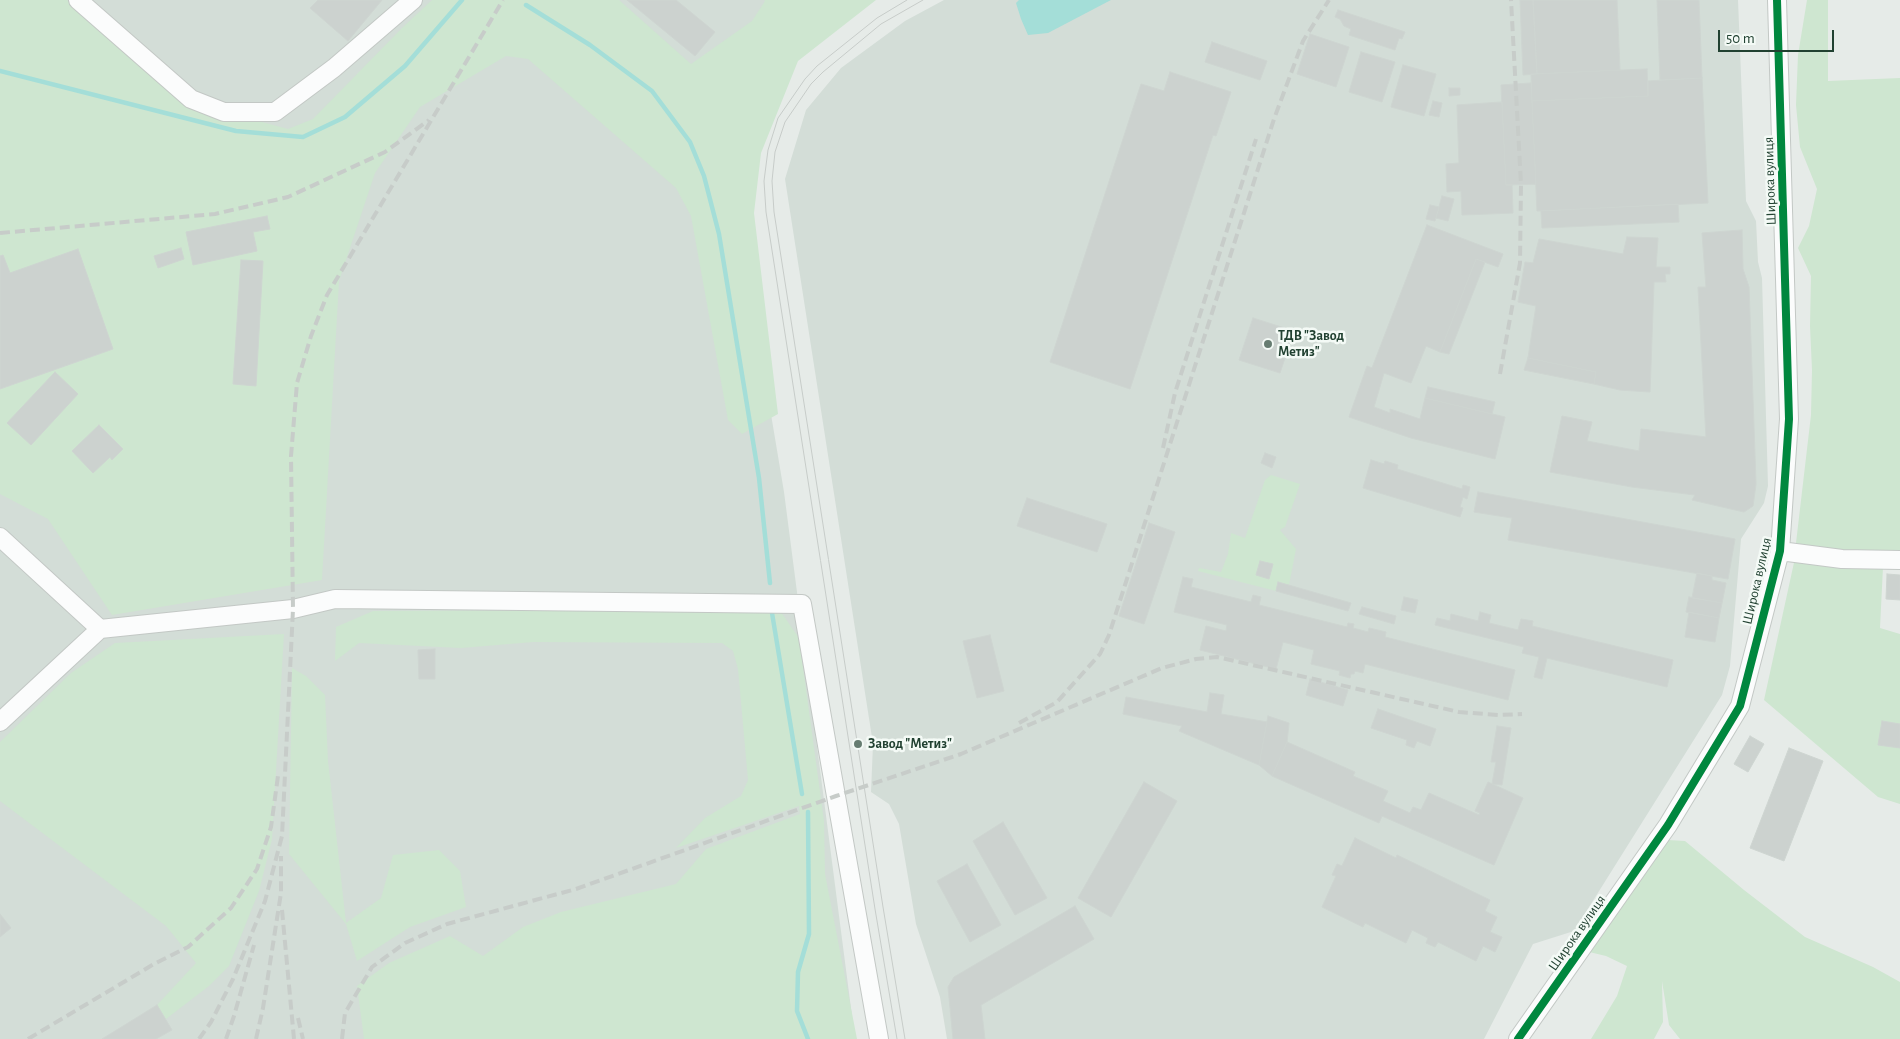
<!DOCTYPE html>
<meta charset="utf-8">
<style>
body{margin:0}
#map{position:relative;width:1900px;height:1039px;overflow:hidden;background:#e6ebe8;font-family:"Alegreya Sans",sans-serif}
canvas{display:block}
.scale{position:absolute;left:1718px;top:30px;width:116px;height:22px;box-sizing:border-box;border:2px solid #214131;border-top:0;padding-left:6px;font-size:15px;line-height:18px;white-space:nowrap;color:#214131;-webkit-text-stroke:4px #f4faf6;paint-order:stroke}
</style>
<div id="map">
<canvas width="1900" height="1039"></canvas>
<div class="scale">50 m</div>
</div>
<script>
const c = document.querySelector('canvas').getContext('2d');
c.lineJoin = 'round';
function fillPath(path, color) {
  c.fillStyle = color;
  c.fill(path, 'evenodd');
}
function poly(rows) {
  const path = new Path2D();
  for (const r of rows) {
    path.moveTo(r[0], r[1]);
    for (let i = 2; i < r.length; i += 2) path.lineTo(r[i], r[i + 1]);
  }
  return path;
}
function trace(path, color, width, dash) {
  c.strokeStyle = color;
  c.lineWidth = width;
  c.lineCap = dash ? 'butt' : 'round';
  c.setLineDash(dash || []);
  c.stroke(path);
}
function drawText(font, color, halo, rows, align = 'center') {
  c.font = font + ' "Alegreya Sans",sans-serif';
  c.lineWidth = 5;
  c.setLineDash([]);
  c.textBaseline = 'middle';
  c.strokeStyle = halo;
  c.fillStyle = color;
  for (const [text, x, y, turn = 0] of rows) {
    c.save();
    c.translate(x, y);
    c.rotate((+turn || 0) * Math.PI / 180);
    c.textAlign = isNaN(turn) ? turn : align;
    if (halo) c.strokeText(text, 0, 0);
    c.fillText(text, 0, 0);
    c.restore();
  }
}
fillPath(poly([
 [0,0,841,0,724,133,784,492,855,1039,0,1039],
 [944,0,1738,0,1746,201,1756,221,1758,262,1762,278,1768,486,1764,503,1741,539,1730,666,1722,695,1574,931,1533,944,1484,1039,947,1039,940,997,916,924,899,824,889,804,871,792,873,744,785,179,806,110,841,68,905,21]
]), '#d3ddd7');
fillPath(poly([
 [0,0,67,0,180,100,288,129,313,119,402,28,432,0,619,0,691,64,752,21,765,1,764,0,876,0,798,61,761,153,754,213,778,414,742,434,728,420,691,216,676,188,528,59,506,56,420,107,375,173,339,281,322,580,112,615,48,519,0,494],
 [1807,0,1828,0,1828,81,1900,78,1900,557,1800,551,1796,543,1811,415,1812,370,1810,326,1811,276,1798,248,1809,226,1817,189,1800,147,1796,105,1798,55],
 [1271,475,1300,484,1285,527,1280,530,1296,549,1289,585,1278,582,1276,591,1198,571,1199,568,1221,572,1228,554,1231,533,1245,538,1265,480],
 [1795,558,1883,567,1880,628,1900,634,1900,804,1878,797,1764,700],
 [764,609,781,612,799,638,824,821,825,874,857,1039,364,1039,357,986,389,963,450,936,483,956,523,927,561,912,676,884,706,849,800,814,799,806,676,848,705,818,741,796,748,780,738,669,733,651,722,643,533,642,461,648,359,643,335,661,336,627,373,611],
 [284,634,272,839,259,891,229,966,209,986,166,1019,157,1005,196,963,166,926,0,801,0,742,71,673,115,643],
 [292,668,306,676,325,695,328,761,346,923,381,898,393,855,439,850,460,871,466,907,410,927,357,961,346,924,289,854],
 [1668,840,1685,841,1744,890,1805,937,1873,967,1900,982,1900,1039,1680,1039,1669,1025,1662,981,1663,1022,1654,1039,1591,1039,1617,996,1627,966,1606,956,1585,951]
]), '#cee6d0');
fillPath(poly([
 [1019,0,1111,0,1048,33,1028,35,1021,19,1016,3]
]), '#a4ded8');
trace(poly([
 [526,5,590,45,652,91,690,142,704,176,719,234,759,478,770,583],
 [0,71,236,131,303,137,345,117,405,66,462,0],
 [772,613,802,794],
 [808,812,809,934,798,972,797,1011,808,1039]
]), '#a4ded8', 4.5);
const building = poly([
 [318,0,382,0,348,41,310,8,318,0],
 [627,0,676,0,715,32,695,56,627,0],
 [1520,0,1533,0,1537,74,1523,75,1520,0],
 [1533,0,1617,0,1620,70,1537,74,1533,0],
 [1657,0,1699,0,1702,78,1660,80,1657,0],
 [1338,10,1405,32,1402,39,1399,38,1395,50,1349,35,1351,29,1344,26,1340,19,1335,17,1338,10],
 [1310,34,1349,47,1336,87,1297,74,1310,34],
 [1212,42,1267,61,1260,80,1205,62,1212,42],
 [1361,52,1395,62,1382,102,1349,92,1361,52],
 [1403,65,1436,74,1424,116,1391,107,1403,65],
 [1647,69,1648,96,1532,101,1531,74,1647,69],
 [1170,72,1231,92,1216,136,1213,135,1130,389,1050,362,1141,84,1164,91,1170,72],
 [1702,78,1708,203,1537,211,1532,101,1648,96,1648,81,1702,78],
 [1531,83,1536,184,1506,185,1501,85,1531,83],
 [1449,88,1460,88,1460,95,1449,96,1449,88],
 [1433,101,1442,103,1439,117,1429,115,1433,101],
 [1502,102,1506,185,1512,185,1513,213,1462,215,1461,191,1447,192,1446,164,1459,163,1457,105,1502,102],
 [1442,196,1454,199,1448,221,1436,218,1442,196],
 [1678,204,1679,222,1542,228,1541,211,1678,204],
 [1430,205,1439,207,1435,221,1426,219,1430,205],
 [267,216,270,229,253,232,257,251,193,265,186,232,267,216],
 [1427,225,1503,254,1498,267,1476,259,1440,352,1426,346,1411,383,1384,373,1374,407,1390,413,1390,409,1420,419,1425,398,1505,417,1495,459,1411,438,1349,417,1367,366,1372,368,1427,225],
 [1742,230,1743,269,1749,287,1756,484,1753,506,1744,512,1692,500,1695,495,1632,487,1550,472,1562,416,1592,422,1587,441,1639,451,1641,429,1706,437,1698,287,1706,287,1702,233,1742,230],
 [1627,237,1658,238,1656,267,1670,267,1670,274,1665,274,1666,282,1654,282,1650,392,1620,390,1594,384,1596,372,1528,358,1536,306,1518,302,1525,262,1533,263,1539,239,1623,254,1627,237],
 [181,248,184,259,158,268,154,256,181,248],
 [78,249,113,349,0,389,0,256,3,255,10,273,78,249],
 [1476,259,1485,262,1449,354,1440,352,1476,259],
 [241,260,263,261,256,386,233,384,241,260],
 [1253,318,1294,331,1280,373,1239,360,1253,318],
 [1528,358,1596,372,1594,384,1524,370,1528,358],
 [55,372,78,394,31,445,7,423,55,372],
 [1428,387,1495,402,1492,414,1425,398,1428,387],
 [99,425,123,449,112,460,110,457,93,473,72,451,99,425],
 [1265,453,1276,457,1272,468,1261,463,1265,453],
 [1371,460,1384,464,1385,461,1398,465,1397,469,1462,489,1463,485,1470,487,1467,499,1463,497,1460,507,1463,508,1460,517,1363,488,1371,460],
 [1478,492,1735,539,1728,579,1508,540,1512,518,1474,512,1478,492],
 [1027,498,1107,524,1097,552,1017,526,1027,498],
 [1149,523,1175,532,1144,624,1119,616,1149,523],
 [1260,561,1273,564,1269,579,1256,575,1260,561],
 [1697,573,1712,576,1712,580,1726,583,1722,603,1692,598,1697,573],
 [1887,574,1900,575,1900,600,1886,599,1887,574],
 [1183,577,1193,579,1191,587,1251,602,1253,595,1261,597,1259,605,1347,627,1348,623,1354,624,1353,628,1368,632,1369,628,1386,632,1385,637,1515,670,1508,700,1365,664,1363,673,1355,671,1354,674,1351,674,1350,678,1339,675,1340,671,1311,664,1314,650,1283,642,1276,669,1200,650,1206,626,1226,631,1227,625,1174,612,1183,577],
 [1278,582,1351,603,1348,611,1276,591,1278,582],
 [1404,597,1418,600,1415,613,1401,610,1404,597],
 [1689,597,1722,603,1719,618,1686,612,1689,597],
 [1362,607,1396,616,1394,624,1359,614,1362,607],
 [1480,612,1491,615,1489,623,1518,630,1521,619,1533,621,1532,626,1673,660,1667,687,1547,658,1542,679,1534,677,1539,657,1522,653,1524,647,1435,625,1437,618,1450,621,1451,614,1478,621,1480,612],
 [1689,612,1719,618,1715,642,1685,637,1689,612],
 [990,635,1004,691,977,698,963,641,990,635],
 [435,649,435,679,419,679,418,650,435,649],
 [1310,679,1348,690,1343,706,1306,695,1310,679],
 [1210,693,1224,695,1221,714,1267,722,1259,765,1179,731,1182,726,1123,714,1126,697,1207,712,1210,693],
 [1378,709,1436,729,1430,746,1417,741,1414,748,1406,745,1407,740,1371,728,1378,709],
 [1268,716,1289,723,1287,742,1272,776,1259,765,1268,716],
 [1882,721,1900,724,1900,748,1878,745,1882,721],
 [1497,726,1511,728,1502,785,1492,784,1496,762,1491,762,1497,726],
 [1750,736,1764,744,1748,772,1734,764,1750,736],
 [1287,742,1355,772,1353,776,1388,791,1383,801,1410,813,1413,807,1421,810,1429,793,1479,815,1480,813,1475,811,1488,782,1523,798,1494,865,1382,816,1379,823,1272,776,1287,742],
 [1789,748,1823,761,1784,861,1750,848,1789,748],
 [1144,782,1177,801,1111,917,1078,898,1144,782],
 [1003,822,1047,898,1015,915,973,841,1003,822],
 [1355,838,1396,858,1397,855,1490,900,1485,911,1497,917,1490,932,1502,937,1495,952,1483,946,1476,961,1438,942,1435,947,1426,943,1428,938,1412,930,1406,943,1365,923,1363,927,1322,907,1336,876,1332,875,1337,864,1342,866,1355,838],
 [967,864,1001,925,970,942,937,881,967,864],
 [1075,906,1094,939,981,1005,985,1039,953,1039,948,987,954,977,1075,906],
 [0,914,11,928,0,937,0,914],
 [157,1005,172,1030,156,1039,102,1039,157,1005]
]);
fillPath(building, '#ccd2cf');
trace(building, '#ced5d1', 1);
const minor = poly([
 [78,0,191,99,224,112,275,112,334,68,413,0],
 [0,537,100,629,293,609,335,599,802,604,879,1039],
 [1780,551,1842,559,1900,560],
 [0,722,100,629],
 [1518,1039,1668,825,1740,706,1780,551,1789,419,1777,0]
]);
trace(minor, '#c3c8c5', 20);
trace(minor, '#fbfcfc', 18);
trace(poly([
 [897,1039,875,909,766,212,764,181,768,150,778,118,805,79,817,66,877,18,907,0],
 [905,1039,883,907,774,212,772,181,775,152,785,122,811,84,823,72,881,24,923,0]
]), '#c7ccc9', 1);
trace(poly([
 [0,233,215,214,288,197,385,152,429,120],
 [1500,374,1520,263,1521,184,1511,0],
 [1163,448,1175,393,1256,139],
 [1019,723,1057,702,1100,654,1109,635,1274,119,1303,41,1329,0],
 [282,910,294,1039],
 [298,1018,303,1039],
 [28,1039,154,964,188,947,231,908,257,869,271,827,278,776],
 [199,1039,211,1022,233,979,265,901,282,836,293,609,291,456,297,383,311,336,327,295,503,0],
 [226,1039,234,1016,254,945],
 [256,1039,263,1008,281,893,281,856],
 [342,1039,345,1013,372,967,405,943,447,924,576,889,836,796,961,754,1162,668,1196,659,1217,657,1459,712,1499,715,1522,714]
]), '#c7ccc9', 4, [10, 5]);
trace(poly([
 [1518,1039,1668,825,1740,706,1780,551,1789,419,1777,0]
]), '#00873e', 8);
for (const [x, y, r, color] of [
 [1268,344,5,"#667c71"],
 [858,744,5,"#667c71"]
]) {
  const dot = new Path2D();
  dot.arc(x, y, r, 0, 2 * Math.PI);
  c.fillStyle = color;
  c.fill(dot);
  trace(dot, '#f4faf6', 2);
}
drawText('14px', '#214131', '#f4faf6', [
 ["Широка вулиця",1770,181,-92],
 ["Широка вулиця",1757,581,-77],
 ["Широка вулиця",1577,933,-55]
]);
drawText('bold 14px', '#214131', '#f4faf6', [
 ["ТДВ \"Завод",1278,336],
 ["Метиз\"",1278,352],
 ["Завод \"Метиз\"",868,744]
], 'left');
</script>
